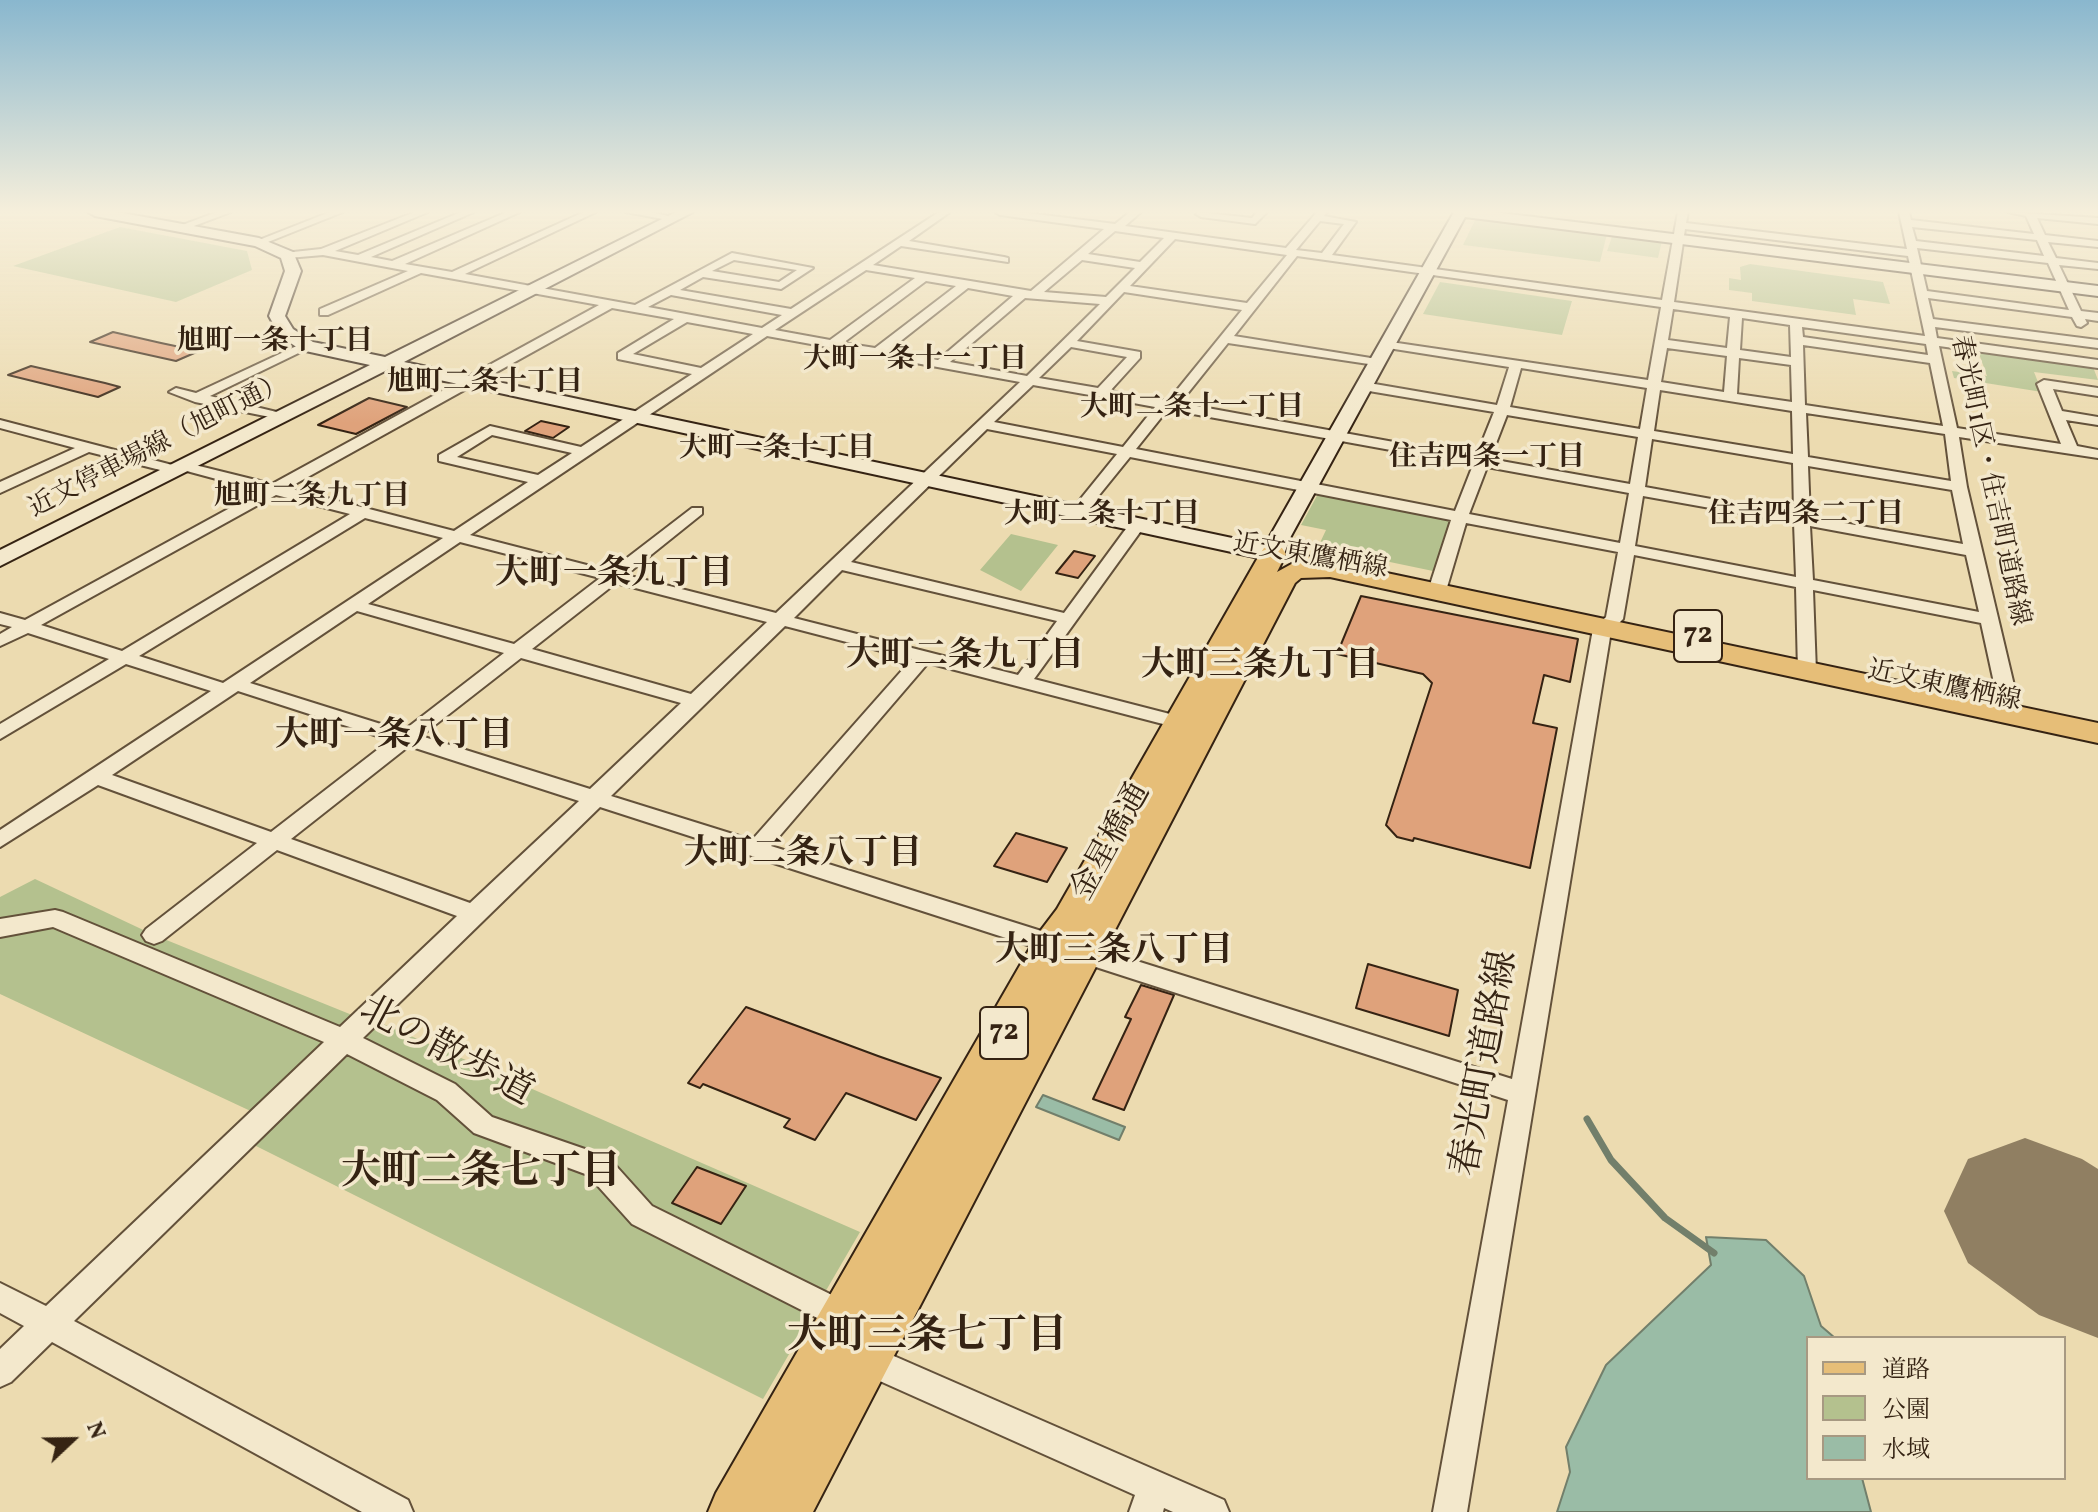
<!DOCTYPE html>
<meta charset="utf-8">
<style>
body{margin:0}
#map{position:relative;width:2098px;height:1512px;overflow:hidden;background:#ecdbb0;font-family:Vollkorn,"Noto Serif JP",serif}
canvas{display:block}
.legend{position:absolute;left:1806px;top:1336px;width:260px;height:144px;box-sizing:border-box;background:#f3e8cc;border:2px solid #a79982;margin:0;padding:10px 14px;list-style:none;font-size:24px;color:#352313}
.legend li{display:flex;align-items:center;gap:16px;height:40px}
.legend b{width:40px;border:2px solid #a79982}
.north{position:absolute;left:32px;top:1400px;width:80px;height:80px;-webkit-text-stroke:6px #f3e8cc;paint-order:stroke;rotate:68deg;font-size:22px;font-weight:700;line-height:32px;text-align:center;color:#352313}
.north::after{content:'';display:block;margin:auto;width:28px;height:36px;background:#352313;clip-path:polygon(50% 0,100% 100%,50% 72%,0 100%)}
</style>
<div id="map">
<canvas width="2098" height="1512"></canvas>
<ul class="legend">
<li><b style="height:10px;background:#e6be78"></b>道路</li>
<li><b style="height:22px;background:#b4c18e"></b>公園</li>
<li><b style="height:22px;background:#9abca6"></b>水域</li>
</ul>
<div class="north">N</div>
</div>
<script>
const c = document.querySelector('canvas').getContext('2d');
c.lineJoin = 'round';
function fillPath(path, color) {
  c.fillStyle = color;
  c.fill(path, 'evenodd');
}
function poly(rows) {
  const path = new Path2D();
  for (const r of rows) {
    path.moveTo(r[0], r[1]);
    for (let i = 2; i < r.length; i += 2) path.lineTo(r[i], r[i + 1]);
  }
  return path;
}
function trace(path, color, width, dash) {
  c.strokeStyle = color;
  c.lineWidth = width;
  c.lineCap = dash ? 'butt' : 'round';
  c.setLineDash(dash || []);
  c.stroke(path);
}
function drawText(font, color, halo, rows, align = 'center') {
  c.font = font + ' Vollkorn,"Noto Serif JP",serif';
  c.lineWidth = 7;
  c.setLineDash([]);
  c.textBaseline = 'middle';
  c.strokeStyle = halo;
  c.fillStyle = color;
  for (const [text, x, y, turn = 0] of rows) {
    c.save();
    c.translate(x, y);
    c.rotate((+turn || 0) * Math.PI / 180);
    c.textAlign = isNaN(turn) ? turn : align;
    if (halo) c.strokeText(text, 0, 0);
    c.fillText(text, 0, 0);
    c.restore();
  }
}
fillPath(poly([
 [1476,218,1607,234,1600,262,1463,245],
 [120,227,247,251,252,270,176,302,13,266],
 [1613,234,1662,241,1658,258,1607,251],
 [1750,264,1883,282,1890,304,1853,299,1856,315,1752,301,1752,293,1729,290,1729,278,1741,280,1740,267],
 [1440,282,1572,301,1562,335,1423,314],
 [1978,351,2093,367,2098,380,2034,372,2042,392,1954,378,1952,371,1987,376],
 [1319,492,1453,519,1433,571,1318,547,1326,530,1301,525],
 [1011,534,1058,545,1021,591,980,570],
 [35,879,154,935,362,1019,257,1114,0,994,0,897],
 [381,1023,860,1232,763,1399,254,1145]
]), '#b4c18e');
const water = poly([
 [1043,1095,1125,1127,1119,1140,1036,1107,1043,1095],
 [1706,1237,1766,1240,1804,1276,1821,1326,1835,1338,1808,1338,1808,1478,1862,1478,1871,1512,1557,1512,1570,1472,1566,1447,1606,1365,1711,1265,1706,1237]
]);
fillPath(water, '#9abca6');
trace(water, '#727f6b', 2);
trace(poly([
 [1587,1119,1611,1160,1665,1218,1714,1253]
]), '#727f6b', 7);
fillPath(poly([
 [2025,1138,2082,1159,2098,1169,2098,1338,2039,1315,1968,1263,1944,1211,1968,1159,2025,1138]
]), '#907f62');
const building = poly([
 [113,332,161,343,199,351,176,361,90,342,113,332],
 [31,366,105,383,120,387,98,397,8,375,31,366],
 [369,398,407,407,356,434,318,425,369,398],
 [541,421,569,427,553,438,525,431,541,421],
 [1074,551,1095,556,1078,578,1056,573,1074,551],
 [1361,596,1578,639,1570,682,1544,675,1533,723,1557,728,1530,868,1414,838,1413,841,1397,837,1386,825,1432,683,1423,674,1337,654,1361,596],
 [1016,833,1067,848,1047,882,994,866,1016,833],
 [1368,964,1458,990,1449,1036,1356,1008,1368,964],
 [1141,985,1174,995,1124,1110,1093,1099,1131,1019,1125,1017,1141,985],
 [746,1007,878,1056,941,1078,916,1120,846,1093,815,1140,784,1127,790,1119,703,1084,700,1088,688,1083,746,1007],
 [697,1167,746,1186,721,1224,672,1203,697,1167]
]);
fillPath(building, '#dfa27b');
trace(building, '#352313', 2);
const street = poly([
 [217,212,231,212,186,229,177,227,217,212],
 [330,212,343,212,263,244,254,242,330,212],
 [415,212,428,212,335,251,358,255,461,212,474,212,371,257,392,261,507,212,520,212,405,264,452,272,584,212,596,212,465,274,635,305,732,253,813,268,781,289,703,277,680,290,791,309,939,212,950,212,909,241,1004,257,1008,258,1008,262,901,246,873,265,1031,291,1104,229,1000,215,995,212,1020,212,1115,224,1130,212,1141,212,1125,226,1286,248,1317,212,1327,212,1324,216,1356,222,1332,255,1662,300,1678,212,1688,212,1686,223,1907,249,1899,212,1909,212,1911,220,2034,234,2026,216,2008,212,2098,218,2098,224,2037,218,2045,235,2098,241,2098,247,2048,242,2056,258,2098,263,2098,269,2059,265,2081,311,2098,313,2098,321,2085,319,2087,323,2081,327,2077,326,2072,317,1928,298,1933,319,2098,340,2098,348,1935,327,1937,338,2098,360,2098,368,1939,346,1957,428,2061,444,2037,384,2044,380,2098,388,2098,396,2053,389,2062,411,2098,417,2098,425,2066,420,2077,446,2098,450,2098,458,1959,437,1967,487,2021,715,2011,721,2001,715,1981,623,1813,590,1816,672,1807,678,1798,672,1796,587,1634,555,1623,619,1611,631,1467,1512,1433,1512,1508,1100,600,807,363,1038,455,1084,492,1117,608,1157,652,1206,842,1300,846,1310,842,1320,831,1325,632,1224,588,1175,474,1133,437,1100,347,1054,74,1321,408,1500,413,1512,362,1512,52,1342,11,1382,0,1387,0,1349,24,1326,0,1313,0,1283,46,1306,324,1042,53,927,0,937,0,919,55,910,63,912,340,1027,457,916,277,850,162,941,154,944,146,941,142,935,146,929,257,843,98,785,0,847,0,830,211,691,126,664,0,739,0,724,109,659,28,633,0,646,0,634,12,627,0,624,0,613,25,620,261,491,183,470,176,474,89,452,0,493,0,482,75,448,0,428,0,420,176,466,183,462,272,484,599,305,421,273,328,315,320,315,320,309,408,271,323,255,288,258,284,257,284,253,321,249,415,212],
 [1320,221,1344,224,1322,253,1296,250,1320,221],
 [1912,227,2037,240,2044,256,1916,241,1912,227],
 [1685,229,1908,256,1925,336,1674,302,1685,229],
 [1115,231,1164,238,1140,262,1088,254,1115,231],
 [1175,239,1287,255,1247,303,1130,286,1175,239],
 [1917,248,2048,263,2069,310,1927,291,1917,248],
 [1297,256,1661,307,1648,380,1384,341,1382,344,1388,348,1509,367,1497,405,1363,382,1356,386,1363,390,1494,412,1476,457,1180,403,1228,343,1382,366,1383,363,1377,359,1234,336,1297,256],
 [734,260,797,270,779,282,712,271,734,260],
 [1082,260,1135,268,1106,297,1044,292,1082,260],
 [866,270,915,278,830,340,775,330,866,270],
 [926,281,956,286,875,348,843,343,926,281],
 [968,288,1013,296,938,360,888,351,968,288],
 [1124,292,1242,310,1168,401,1110,391,1140,358,1140,352,1077,341,1124,292],
 [671,295,782,315,762,328,648,307,671,295],
 [1025,298,1100,304,1027,376,950,362,1025,298],
 [612,308,674,319,618,353,618,359,692,374,581,447,490,426,439,455,439,461,528,482,454,531,288,488,612,308],
 [1673,309,1730,317,1727,348,1668,340,1673,309],
 [1742,318,1790,325,1791,357,1740,350,1742,318],
 [687,322,753,334,701,368,633,354,687,322],
 [1802,327,1926,344,1928,355,1803,337,1802,327],
 [767,336,1020,382,776,613,626,575,702,514,702,508,692,508,610,571,470,535,767,336],
 [1803,345,1930,363,1943,426,1805,405,1803,345],
 [1071,347,1127,357,1098,388,1039,378,1071,347],
 [1667,348,1727,356,1724,392,1661,382,1667,348],
 [1739,358,1791,365,1792,402,1737,394,1739,358],
 [1521,368,1647,388,1640,429,1510,407,1521,368],
 [1033,385,1101,397,1155,407,1123,447,994,422,1033,385],
 [1660,390,1792,411,1793,454,1654,431,1660,390],
 [1168,409,1171,410,1473,465,1455,511,1136,449,1168,409],
 [1806,413,1945,434,1951,481,1808,457,1806,413],
 [1507,415,1638,437,1630,484,1490,459,1507,415],
 [987,429,1117,454,1070,512,1078,517,1083,515,1130,457,1451,520,1427,594,1436,599,1445,594,1466,523,1618,552,1606,617,1593,629,1512,1079,771,846,928,663,1190,731,1200,725,1197,721,1034,679,1143,528,1143,522,1131,522,1064,613,851,562,987,429],
 [492,435,572,453,538,475,457,457,492,435],
 [1652,439,1793,463,1794,514,1645,487,1652,439],
 [1808,466,1952,490,1963,544,1810,517,1808,466],
 [1487,467,1629,493,1620,543,1469,514,1487,467],
 [276,495,350,514,122,651,41,625,276,495],
 [1643,496,1794,523,1796,577,1635,546,1643,496],
 [365,518,443,538,223,683,139,656,365,518],
 [1810,526,1966,555,1979,612,1813,580,1810,526],
 [460,542,600,578,514,644,368,604,460,542],
 [842,570,1057,621,1018,675,794,618,842,570],
 [616,583,767,622,691,694,532,649,616,583],
 [357,611,504,653,403,731,250,683,357,611],
 [785,626,912,659,752,840,611,796,785,626],
 [521,658,681,703,590,789,421,736,521,658],
 [238,691,390,740,271,832,112,775,238,691],
 [409,746,579,801,470,903,291,839,409,746],
 [626,212,650,212,678,218,673,221,626,212],
 [1198,212,1252,218,1257,212,1267,212,1255,224,1201,217,1196,214,1198,212],
 [303,343,313,346,210,396,285,414,285,420,195,402,169,392,176,388,196,393,303,343],
 [864,1343,1224,1500,1229,1512,1173,1512,1164,1508,1163,1512,1129,1512,1135,1495,853,1369,849,1358,853,1347,864,1343]
]);
const secondary = poly([
 [88,212,117,212,259,238,293,252,301,271,285,316,293,329,313,342,385,357,676,212,693,212,404,362,1265,545,1454,212,1493,212,2098,286,2098,296,1465,217,1291,536,1284,554,1281,559,1273,561,389,369,0,566,0,550,370,365,301,350,280,336,269,316,285,271,281,258,255,246,95,216,88,212]
]);
const primary = poly([
 [1273,546,1282,548,1286,554,1277,572,1306,556,2098,723,2098,743,1330,577,1301,578,1295,583,813,1512,708,1512,716,1493,1038,934,1057,909,1260,554,1264,548,1273,546]
]);
trace(street, '#63513a', 4);
trace(secondary, '#352313', 4);
trace(primary, '#352313', 4);
fillPath(street, '#f3e8cc');
fillPath(secondary, '#f3e8cc');
fillPath(primary, '#e6be78');
const sky = c.createLinearGradient(0, 0, 0, 423);
sky.addColorStop(0, '#89b7ce');
sky.addColorStop(0.5, '#f6efdb');
sky.addColorStop(1, '#f6efdb00');
c.fillStyle = sky;
c.fillRect(0, 0, 2098, 423);
drawText('26px', '#352313', '#f3e8cc', [
 ["近文停車場線（旭町通）",159,447,-27],
 ["春光町1区・住吉町道路線",1988,481,78],
 ["近文東鷹栖線",1310,558,10],
 ["近文東鷹栖線",1944,688,12]
]);
drawText('bold 28px', '#352313', '#f3e8cc', [
 ["旭町一条十丁目",275,344],
 ["大町一条十一丁目",915,362],
 ["旭町二条十丁目",485,385],
 ["大町二条十一丁目",1192,410],
 ["大町一条十丁目",777,451],
 ["住吉四条一丁目",1487,460],
 ["旭町二条九丁目",312,499],
 ["大町二条十丁目",1102,517],
 ["住吉四条二丁目",1806,517]
]);
for (const [x, y, w] of [
 [1698,636,48],
 [1004,1033,48]
]) {
  const box = new Path2D();
  box.roundRect(x - w / 2, y - 26, w, 52, 6);
  c.fillStyle = '#f3e8cc';
  c.fill(box);
  trace(box, '#352313', 2);
}
drawText('bold 30px', '#352313', null, [
 ["72",1698,636],
 ["72",1004,1033]
]);
drawText('32px', '#352313', '#f3e8cc', [
 ["金星橋通",1113,843,-61]
]);
drawText('bold 34px', '#352313', '#f3e8cc', [
 ["大町一条九丁目",614,577],
 ["大町二条九丁目",965,659],
 ["大町三条九丁目",1260,669],
 ["大町一条八丁目",394,739],
 ["大町二条八丁目",803,857],
 ["大町三条八丁目",1114,954]
]);
drawText('38px', '#352313', '#f3e8cc', [
 ["北の散歩道",445,1054,28],
 ["春光町道路線",1488,1064,-80]
]);
drawText('bold 40px', '#352313', '#f3e8cc', [
 ["大町二条七丁目",481,1176],
 ["大町三条七丁目",927,1340]
]);
</script>
